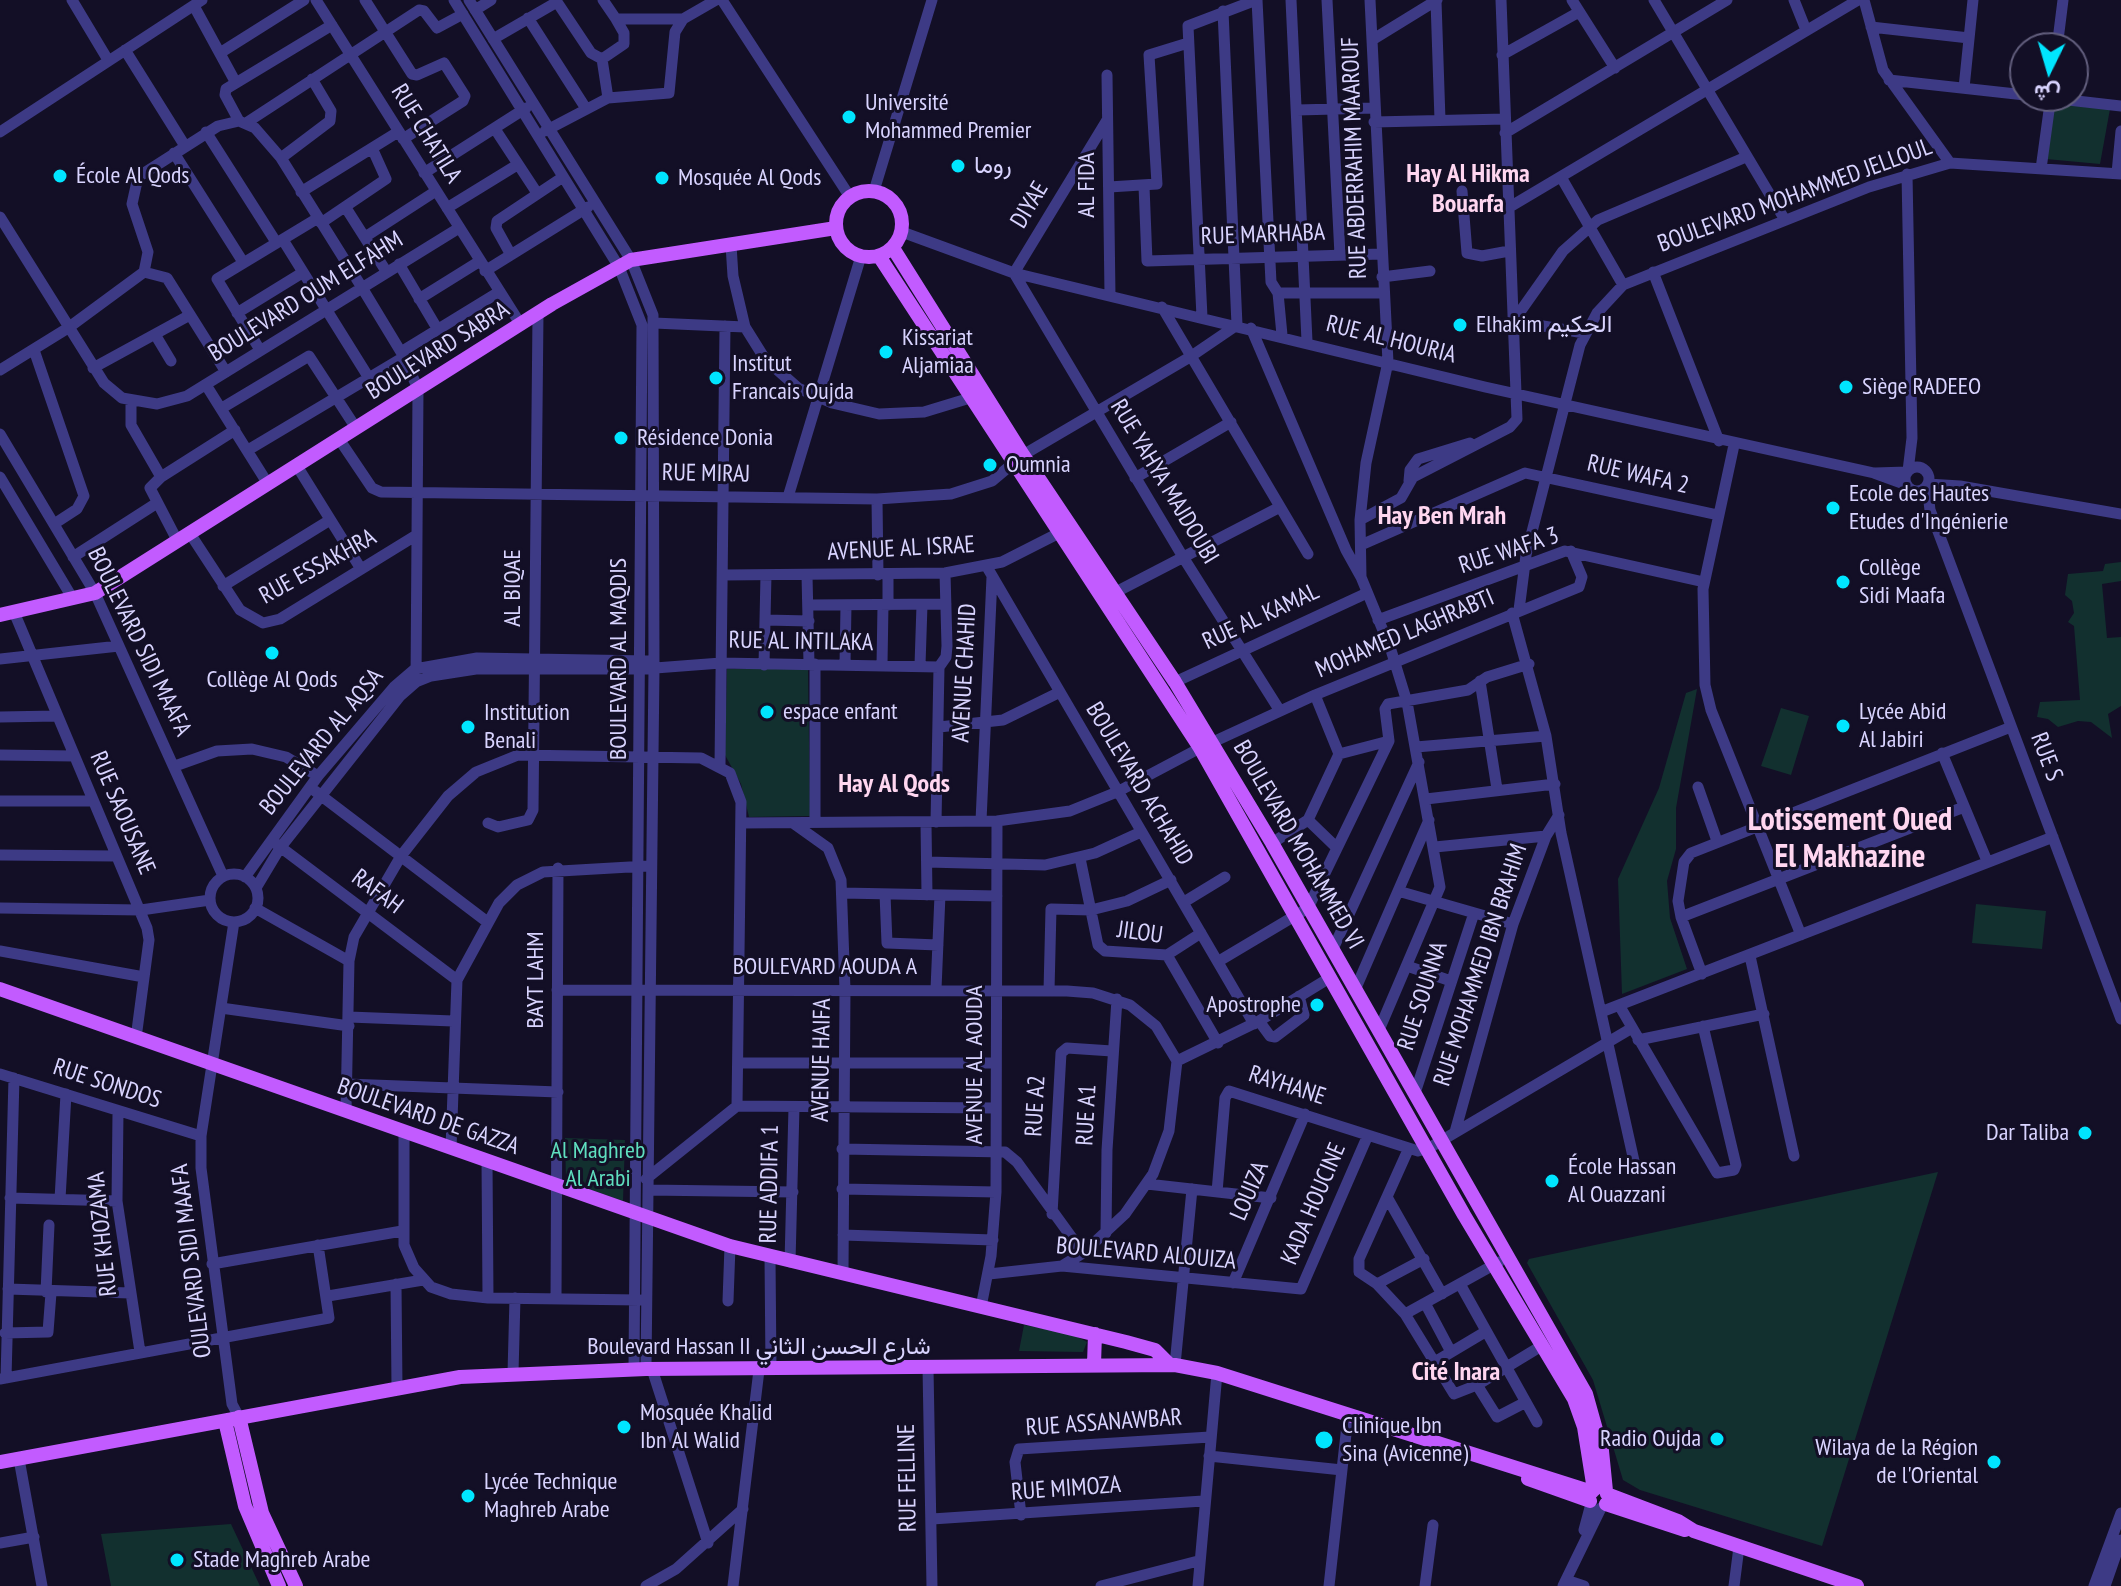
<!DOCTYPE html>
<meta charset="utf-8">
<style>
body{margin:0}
#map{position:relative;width:2121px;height:1586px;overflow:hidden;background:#130f26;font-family:"PT Sans Narrow",Vazirmatn,sans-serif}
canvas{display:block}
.north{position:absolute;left:2009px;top:32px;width:80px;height:80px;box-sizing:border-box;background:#130f26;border:2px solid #625e7d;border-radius:50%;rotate:185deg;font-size:22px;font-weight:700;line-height:32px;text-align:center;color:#d9d4ff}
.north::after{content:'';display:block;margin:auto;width:28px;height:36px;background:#00e5ff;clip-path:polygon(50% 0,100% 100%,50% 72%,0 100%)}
</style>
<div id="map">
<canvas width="2121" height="1586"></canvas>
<div class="north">ش</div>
</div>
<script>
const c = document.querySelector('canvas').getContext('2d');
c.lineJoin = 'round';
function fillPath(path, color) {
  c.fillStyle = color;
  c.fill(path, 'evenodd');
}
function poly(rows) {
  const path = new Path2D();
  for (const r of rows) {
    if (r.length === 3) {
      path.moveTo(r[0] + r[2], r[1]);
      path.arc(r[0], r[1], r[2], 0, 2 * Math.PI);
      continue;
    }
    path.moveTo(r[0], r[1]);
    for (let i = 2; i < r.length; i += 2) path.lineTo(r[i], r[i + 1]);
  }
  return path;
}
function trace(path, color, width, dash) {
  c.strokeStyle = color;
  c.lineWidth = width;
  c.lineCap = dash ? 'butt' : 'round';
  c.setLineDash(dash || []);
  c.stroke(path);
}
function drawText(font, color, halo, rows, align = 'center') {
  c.font = font + ' "PT Sans Narrow",Vazirmatn,sans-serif';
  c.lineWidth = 6;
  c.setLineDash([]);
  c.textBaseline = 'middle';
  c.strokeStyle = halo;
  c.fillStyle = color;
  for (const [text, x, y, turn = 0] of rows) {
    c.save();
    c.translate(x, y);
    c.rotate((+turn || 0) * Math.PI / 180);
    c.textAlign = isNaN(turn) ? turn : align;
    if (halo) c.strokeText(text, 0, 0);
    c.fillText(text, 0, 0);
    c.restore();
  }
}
fillPath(poly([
 [2054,102,2110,109,2100,164,2046,159],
 [2121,562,2121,581,2102,584,2107,638,2121,637,2121,706,2108,714,2112,738,2091,722,2078,721,2058,727,2048,719,2037,717,2040,702,2080,700,2074,626,2068,622,2074,613,2072,601,2065,595,2068,574,2103,571,2105,564],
 [727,669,808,669,810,816,749,817,741,784,725,755],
 [1697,689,1676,808,1676,849,1667,881,1670,918,1687,969,1622,994,1618,879,1659,788,1686,693],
 [1781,708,1809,716,1791,775,1761,766],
 [1976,904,2046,911,2042,949,1972,943],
 [565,1138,625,1140,623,1201,566,1181],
 [1938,1172,1822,1546,1640,1490,1623,1480,1593,1380,1527,1263,1529,1259],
 [1024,1325,1072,1334,1087,1342,1083,1352,1019,1351],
 [231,1524,260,1586,111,1586,101,1534]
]), '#12302f');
trace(poly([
 [72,0,108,60],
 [316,0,521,325],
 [365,0,412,74,417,75,444,63,465,96,463,101,403,139],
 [454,0,619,267,642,325,634,1369],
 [469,0,631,260,653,315,654,668,646,1369],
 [603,0,616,19,683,19],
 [722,0,850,197],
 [1257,0,1271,282,1278,293,1282,335],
 [1291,0,1307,341],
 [1327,0,1340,255],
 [1572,0,1615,68],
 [1654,0,1785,220],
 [1794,0,1806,30],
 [1864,0,1883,70,1950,163],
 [1436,1,1440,120],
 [194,6,236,83],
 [475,10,491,0],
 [528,18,585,107],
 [1871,27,1969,38],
 [493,39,557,2,591,53,602,59,608,98],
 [1372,40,1437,0],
 [2057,48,2063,0],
 [125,50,185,146],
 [220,53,304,0],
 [1502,55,1579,12],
 [602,59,624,44,624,33,616,19],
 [1107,75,1110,295],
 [1889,80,2025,95],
 [1964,88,1973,0],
 [2033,96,2121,106],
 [1297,110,1374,108],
 [239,121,225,95,226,89,332,25],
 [1374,122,1505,119],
 [246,123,419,10,424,11,437,28,463,14],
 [495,129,537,193],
 [545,131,608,98,669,93,675,32,683,19,716,0],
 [0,132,202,0],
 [206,132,276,242],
 [1505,133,1727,0],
 [174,153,243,262],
 [281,158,330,121,331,111,312,79],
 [2041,169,2051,96],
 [424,173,526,108],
 [2117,173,2121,131],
 [1907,174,1912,438,1908,471],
 [1561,177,1623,285],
 [1144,186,1147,261,1381,254],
 [1109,187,1157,184,1149,55,1188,43],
 [874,191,932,0],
 [1462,191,1467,253,1482,256,1509,251],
 [301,192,398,132],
 [346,208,386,271],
 [447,208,517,165],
 [1508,208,1858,0],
 [0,217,104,383,122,398,157,404,187,396,459,228],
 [321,223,386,179,372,148],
 [902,232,1014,273,1485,387,1874,473,1907,485],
 [365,237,436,191],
 [283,240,369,378],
 [731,245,733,276,745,327,765,359,798,388,832,403,879,414,924,412,970,398],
 [511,255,496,228,497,221,563,177],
 [399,264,438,330],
 [485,271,588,207],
 [144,272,167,278,226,372],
 [1653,272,1719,441],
 [1014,273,1183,557,1280,711],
 [1014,273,1107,120],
 [1382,277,1430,271],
 [1278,293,1382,293],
 [419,299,480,261],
 [1162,307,1308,554],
 [237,313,302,273],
 [1513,314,1522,309,1563,251,1598,220,1746,157],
 [1202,317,1188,26,1256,0],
 [1514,321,1584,333],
 [654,323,745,327],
 [1251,328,1346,550,1361,577],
 [156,336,171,361],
 [34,350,84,496,77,509,54,524],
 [260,350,217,279,318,218],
 [401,352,499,292],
 [93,368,190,315],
 [0,370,68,328,144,272,148,252,132,204,138,177,218,126,239,121,255,128,281,158,361,286,404,357,418,389,416,682],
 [206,385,268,484],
 [131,402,131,425,161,477],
 [222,408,309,356,356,428],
 [0,434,95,593,223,876],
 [339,439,372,488,381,492,877,499,951,494,992,481,1023,455,1190,357,1237,325,1223,11],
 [1734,445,1703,589,1705,685,1711,710,1801,935],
 [248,450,404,357],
 [297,466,361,569],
 [1917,479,12],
 [1875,473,1907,472],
 [0,477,73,599],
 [1135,478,1231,422],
 [1409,481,1410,470,1418,459,1470,443],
 [1928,484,1960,486,2121,514],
 [1927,486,1930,510,2121,1019],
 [788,497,861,256],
 [877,499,878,575],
 [1360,520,1366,463,1388,362,1370,0],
 [189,532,240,610,263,623,280,619,415,536],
 [177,540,150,488,161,477,235,430],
 [1361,545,1525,473,1718,515],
 [73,557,157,503],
 [987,567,1254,1024],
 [723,575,945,573,1002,562,1065,530],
 [807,575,809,664],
 [223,586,330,520],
 [1116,592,1280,507],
 [808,605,946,604],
 [888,605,888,575],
 [1519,610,1526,555,1580,345,1597,313,1623,285,1869,187,1950,163,2121,174],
 [14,612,147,928,149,940,136,1038],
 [1512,613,1546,736,1561,833,1634,1161],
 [766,620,809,621],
 [1378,620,1565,551,1704,582],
 [0,659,119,646],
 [815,664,815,822],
 [764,665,766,575],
 [845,665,846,605],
 [882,665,883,605],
 [920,665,922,605],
 [1480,681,1497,789],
 [1175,682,1367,593],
 [1315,695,1339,754],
 [0,717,57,716],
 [939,727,1003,720,1058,693],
 [1389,741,1385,709,1388,704,1468,690,1487,677,1529,664],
 [1416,747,1546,736],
 [1942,753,1987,861],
 [0,755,74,756],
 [720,765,725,326],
 [175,766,217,751,252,749,286,757,318,776],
 [1698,787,1717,841],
 [315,791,486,921],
 [1426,799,1555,784],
 [0,801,92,801],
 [1964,807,1681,917,1678,901,1684,862,1691,853,2011,727],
 [1308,820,1337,848],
 [981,821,992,577],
 [936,822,939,667,946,657,947,646,945,573],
 [488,823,498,827,528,820,533,810,538,314],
 [742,823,997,821,1070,811,1117,792,1200,748,1315,695,1579,587,1582,577,1571,551],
 [793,823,828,848,841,880,845,990,843,1273],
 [926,823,927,895],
 [275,843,457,980],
 [1272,843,1308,820,1339,754,1389,741],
 [1435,847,1546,836],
 [0,855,115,856],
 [1080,858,1098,945,1105,951,1167,955,1218,1043],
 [927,862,1045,865,1095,853,1141,832],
 [234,898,24],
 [245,877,318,776,394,687,415,669,477,658,648,661],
 [256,888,280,848,400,696,416,682,431,676,476,669,642,669,721,663,939,667],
 [1398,891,1513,924],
 [842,893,997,896],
 [885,894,887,943,938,945],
 [1184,902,1225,877],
 [0,908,141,910,210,900],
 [255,908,349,961],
 [1681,917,1702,974],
 [234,922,201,1136,201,1168,232,1404,239,1417],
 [1333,949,1419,762],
 [0,951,144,977],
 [1167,955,1201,933],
 [1750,956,1794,1156],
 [1219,961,1308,908,1389,741],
 [1407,966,1451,981],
 [936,989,940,895],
 [557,990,1067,991,1093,993,1130,1005,1156,1026,1177,1061,1169,1131,1153,1174,1125,1214,1083,1253,1062,1266],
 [1355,990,1429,820],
 [1049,991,1051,909,1091,910,1127,901,1171,880],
 [1619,1005,1717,1173,1734,1170,1736,1165,1703,1026],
 [221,1008,349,1026],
 [1601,1012,2053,837],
 [349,1017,453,1021],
 [1259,1021,1270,1036,1275,1037,1304,1015,1299,996],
 [1379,1030,1440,887,1407,702,1391,650,1361,577,1360,520,1401,498,1413,477,1510,427,1517,419,1501,0],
 [1638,1040,1764,1014],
 [1177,1061,1259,1021,1331,977],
 [739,1063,996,1063],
 [0,1074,201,1136],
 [347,1084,558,1092],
 [1415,1093,1474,913],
 [737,1106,996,1108],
 [346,1111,349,961,354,937,401,856,448,796,476,772,518,755,701,758,730,773,741,802,737,1106,646,1179],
 [118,1112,117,1201,140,1352],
 [404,1131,404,1245,414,1268,431,1287,451,1294,488,1298,640,1300],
 [1455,1132,1513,924,1546,836,1559,815],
 [451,1148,457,980,499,903,517,885,543,872,647,866],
 [842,1149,1005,1152,1017,1162,1083,1253],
 [1408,1150,1359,1259,1359,1272,1377,1284,1405,1314,1454,1394,1477,1385,1543,1345],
 [487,1161,488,1298],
 [1147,1184,1271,1198],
 [842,1189,996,1192],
 [649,1190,793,1192],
 [1217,1192,1225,1098,1229,1091,1418,1151,1429,1148,1632,1028],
 [1387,1197,1442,1294],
 [10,1198,117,1201],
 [60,1199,66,1094],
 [1052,1214,1061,1053,1067,1048,1112,1051],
 [1106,1233,1107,1150,1117,999],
 [843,1235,993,1240],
 [770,1257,771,1369],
 [790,1262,794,1107],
 [212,1264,402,1231],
 [989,1274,1062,1266,1301,1289,1368,1135],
 [1233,1283,1305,1114],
 [396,1284,397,1388],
 [1377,1284,1424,1259],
 [1460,1284,1537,1422],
 [8,1289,130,1293],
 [46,1292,49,1225],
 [328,1296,423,1280],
 [556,1299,558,868],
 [728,1301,730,1246],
 [1425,1303,1451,1352],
 [981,1307,991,1256,996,1192,997,821],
 [1405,1314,1499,1262],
 [5,1333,48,1332,51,1293],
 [1433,1363,1485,1332],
 [1175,1365,1192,1189],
 [928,1368,932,1586],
 [652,1369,708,1543],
 [513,1373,515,1298],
 [6,1378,14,1078],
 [0,1379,329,1318,318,1245],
 [1477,1385,1497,1417,1526,1402],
 [1209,1456,1342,1470],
 [19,1459,42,1586],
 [1021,1515,1015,1462,1019,1449,1210,1437],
 [932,1519,1203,1501],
 [1584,1530,1591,1504],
 [0,1543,34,1537],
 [1566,1580,1584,1586],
 [646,1586,676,1569,743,1509],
 [733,1586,759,1370],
 [1101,1586,1198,1561],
 [1198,1586,1217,1373],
 [1329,1586,1348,1416],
 [1425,1586,1433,1525],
 [1563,1586,1601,1508],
 [1734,1586,1739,1547],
 [2094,1586,2121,1513],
 [2105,1586,2121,1540]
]), '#3d3a85', 11);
trace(poly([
 [869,224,33],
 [893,248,1023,455,1175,682,1272,843,1586,1394,1602,1451,1606,1491],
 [879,256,1200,748,1464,1215,1574,1399,1584,1427,1594,1490],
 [0,615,95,593,552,304,631,260,836,228],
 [0,989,730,1246,1126,1342,1155,1350,1170,1365],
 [1094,1364,1095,1334],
 [239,1417,262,1513,296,1586],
 [225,1421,245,1506,279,1586],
 [0,1462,460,1377,646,1369,1175,1365,1217,1373,1592,1492],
 [1528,1479,1590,1501],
 [1607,1494,1678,1521,1694,1531,1857,1586],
 [1606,1504,1685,1530]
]), '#c25bff', 14);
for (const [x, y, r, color] of [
 [849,117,8,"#00e5ff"],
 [958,166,8,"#00e5ff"],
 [60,176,8,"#00e5ff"],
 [662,178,8,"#00e5ff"],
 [1460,325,8,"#00e5ff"],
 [886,352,8,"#00e5ff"],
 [716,378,8,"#00e5ff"],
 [1846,387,8,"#00e5ff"],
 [621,438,8,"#00e5ff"],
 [990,465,8,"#00e5ff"],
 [1833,508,8,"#00e5ff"],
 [1843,582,8,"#00e5ff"],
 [272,653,8,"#00e5ff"],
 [767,712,8,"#00e5ff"],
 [1843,726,8,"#00e5ff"],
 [468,727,8,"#00e5ff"],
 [1317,1005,8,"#00e5ff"],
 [2085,1133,8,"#00e5ff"],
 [1552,1181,8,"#00e5ff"],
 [624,1427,8,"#00e5ff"],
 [1717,1439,8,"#00e5ff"],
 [1324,1440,10,"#00e5ff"],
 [1994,1462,8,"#00e5ff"],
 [468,1496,8,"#00e5ff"],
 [177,1560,8,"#00e5ff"]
]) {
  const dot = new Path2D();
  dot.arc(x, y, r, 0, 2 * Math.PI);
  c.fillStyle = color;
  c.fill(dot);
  trace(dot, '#130f26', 3);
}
drawText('24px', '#d9d4ff', '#130f26', [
 ["Université",865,103],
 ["Mohammed Premier",865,131],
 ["روما",974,166],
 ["École Al Qods",76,176],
 ["Mosquée Al Qods",678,178],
 ["Elhakim الحكيم",1476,325],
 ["Kissariat",902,338],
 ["Aljamiaa",902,366],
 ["Institut",732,364],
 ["Francais Oujda",732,392],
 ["Siège RADEEO",1862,387],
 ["Résidence Donia",637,438],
 ["Oumnia",1006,465],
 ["Ecole des Hautes",1849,494],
 ["Etudes d'Ingénierie",1849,522],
 ["Collège",1859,568],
 ["Sidi Maafa",1859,596],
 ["Collège Al Qods",272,680,"center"],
 ["espace enfant",783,712],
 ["Lycée Abid",1859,712],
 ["Al Jabiri",1859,740],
 ["Institution",484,713],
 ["Benali",484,741],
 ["Apostrophe",1301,1005,"right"],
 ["Dar Taliba",2069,1133,"right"],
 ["École Hassan",1568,1167],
 ["Al Ouazzani",1568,1195],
 ["Mosquée Khalid",640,1413],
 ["Ibn Al Walid",640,1441],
 ["Clinique Ibn",1342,1426],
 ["Sina (Avicenne)",1342,1454],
 ["Radio Oujda",1701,1439,"right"],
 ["Wilaya de la Région",1978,1448,"right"],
 ["de l'Oriental",1978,1476,"right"],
 ["Lycée Technique",484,1482],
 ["Maghreb Arabe",484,1510],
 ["Stade Maghreb Arabe",193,1560]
], 'left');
drawText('24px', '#d9d4ff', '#130f26', [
 ["RUE CHATILA",426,134,58],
 ["RUE ABDERRAHIM MAAROUF",1355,158,-92],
 ["AL FIDA",1087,185,-90],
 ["BOULEVARD MOHAMMED JELLOUL",1795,196,-20],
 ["DIYAE",1030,205,-59],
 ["RUE MARHABA",1263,235,-2],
 ["BOULEVARD OUM ELFAHM",306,297,-32],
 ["RUE AL HOURIA",1391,340,14],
 ["BOULEVARD SABRA",438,351,-32],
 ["RUE MIRAJ",706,474,1],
 ["RUE WAFA 2",1638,475,13],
 ["RUE YAHYA MAJDOUBI",1164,482,59],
 ["AVENUE AL ISRAE",901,549,-3],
 ["RUE WAFA 3",1509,551,-18],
 ["RUE ESSAKHRA",318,567,-29],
 ["AL BIQAE",513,588,-90],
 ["RUE AL KAMAL",1261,617,-25],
 ["MOHAMED LAGHRABTI",1405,634,-23],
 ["BOULEVARD SIDI MAAFA",139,642,64],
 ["RUE AL INTILAKA",801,642,1],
 ["BOULEVARD AL MAQDIS",619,659,-90],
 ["AVENUE CHAHID",965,673,-87],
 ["BOULEVARD AL AQSA",322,742,-51],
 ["RUE S",2046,757,69],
 ["BOULEVARD ACHAHID",1139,784,59],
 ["RUE SAOUSANE",122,813,67],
 ["BOULEVARD MOHAMMED VI",1298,845,60],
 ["RAFAH",377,892,37],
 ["JILOU",1140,933,8],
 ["RUE MOHAMMED IBN BRAHIM",1481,965,-72],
 ["BOULEVARD AOUDA A",825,967],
 ["BAYT LAHM",536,980,-90],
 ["RUE SOUNNA",1423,996,-72],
 ["AVENUE HAIFA",822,1060,-89],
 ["AVENUE AL AOUDA",975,1065,-90],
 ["RUE SONDOS",107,1084,18],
 ["RAYHANE",1287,1086,18],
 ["RUE A2",1036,1106,-87],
 ["RUE A1",1087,1115,-87],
 ["BOULEVARD DE GAZZA",428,1117,19],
 ["RUE ADDIFA 1",770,1184,-89],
 ["LOUIZA",1250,1191,-67],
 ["KADA HOUCINE",1314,1204,-67],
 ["RUE KHOZAMA",103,1234,-96],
 ["BOULEVARD ALOUIZA",1146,1254,5],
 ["OULEVARD SIDI MAAFA",192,1261,-97],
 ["Boulevard Hassan II شارع الحسن الثاني",759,1347],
 ["RUE ASSANAWBAR",1104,1423,-4],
 ["RUE FELLINE",908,1478,-91],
 ["RUE MIMOZA",1066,1489,-4]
]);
drawText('24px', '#5fe0c0', '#130f26', [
 ["Al Maghreb",598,1151],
 ["Al Arabi",598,1179]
]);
drawText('bold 26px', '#ffd6f0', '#130f26', [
 ["Hay Al Hikma",1468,175],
 ["Bouarfa",1468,205],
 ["Hay Ben Mrah",1442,517],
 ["Hay Al Qods",894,785],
 ["Cité Inara",1456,1373]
]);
drawText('bold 32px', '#ffd6f0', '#130f26', [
 ["Lotissement Oued",1850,821],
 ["El Makhazine",1850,858]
]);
</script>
